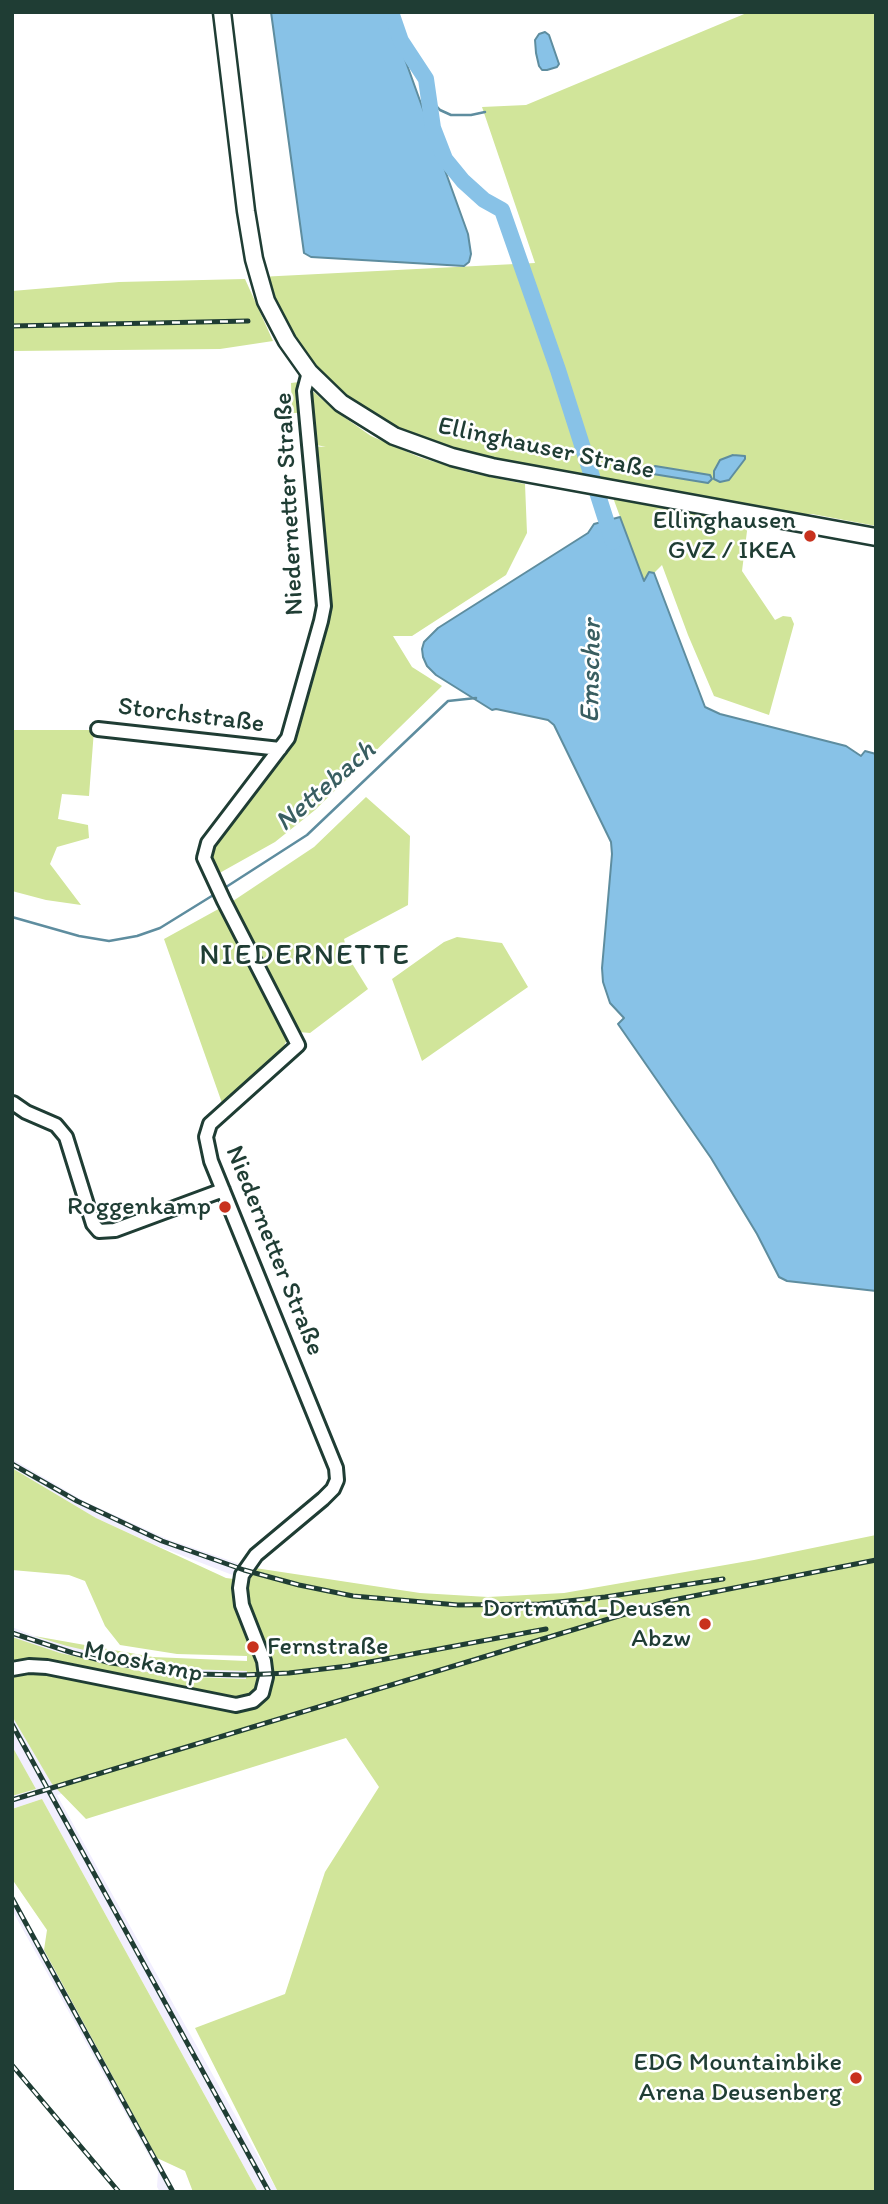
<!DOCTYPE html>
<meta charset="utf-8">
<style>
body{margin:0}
#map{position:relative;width:888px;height:2204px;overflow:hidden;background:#fff;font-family:Itim,sans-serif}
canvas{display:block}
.frame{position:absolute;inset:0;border:14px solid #1f3d34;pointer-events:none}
</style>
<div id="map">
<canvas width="888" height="2204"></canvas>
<div class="frame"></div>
</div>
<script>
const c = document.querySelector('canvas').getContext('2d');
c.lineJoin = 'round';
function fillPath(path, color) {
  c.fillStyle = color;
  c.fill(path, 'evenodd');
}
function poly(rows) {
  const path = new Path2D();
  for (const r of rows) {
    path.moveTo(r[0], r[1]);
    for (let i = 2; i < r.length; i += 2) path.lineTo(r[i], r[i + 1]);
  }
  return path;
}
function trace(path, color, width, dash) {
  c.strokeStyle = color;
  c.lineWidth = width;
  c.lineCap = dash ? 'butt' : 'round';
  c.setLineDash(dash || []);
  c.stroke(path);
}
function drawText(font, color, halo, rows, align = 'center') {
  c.font = font + ' Itim,sans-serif';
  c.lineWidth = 5;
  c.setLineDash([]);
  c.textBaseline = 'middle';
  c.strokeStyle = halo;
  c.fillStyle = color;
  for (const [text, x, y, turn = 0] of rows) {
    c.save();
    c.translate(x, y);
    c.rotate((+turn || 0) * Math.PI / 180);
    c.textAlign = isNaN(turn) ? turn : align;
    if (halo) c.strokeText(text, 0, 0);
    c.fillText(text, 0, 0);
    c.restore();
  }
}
fillPath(poly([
 [12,1459,84,1501,167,1539,240,1564,235,1576,155,1545,96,1518,12,1468],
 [12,1627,34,1636,141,1663,185,1669,260,1670,246,1679,194,1677,140,1671,60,1653,21,1641,12,1637],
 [12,1716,53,1784,65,1793,57,1795,278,2192,258,2192,42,1799,12,1809,12,1796,36,1789,12,1746],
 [12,1893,63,1984,176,2192,160,2192,157,2187,158,2172,12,1910]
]), '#f2effe');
fillPath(poly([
 [749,12,876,12,876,526,812,514,749,515,742,571,775,620,783,616,791,617,794,624,769,715,714,696,688,635,662,565,654,573,649,573,644,582,608,484,564,482,557,470,523,474,376,427,307,370,259,277,535,263,482,107,526,105],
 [245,279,273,341,220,349,12,351,12,291,119,282],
 [299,382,299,413,292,413,291,383],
 [314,392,334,410,371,436,419,457,471,473,525,484,527,533,506,575,412,636,393,636,412,667,442,686,315,810,275,842,216,875,209,871,208,843,280,749,321,621,308,446,326,447,312,444,308,394],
 [12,730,94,730,89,796,62,794,58,819,88,825,89,838,57,847,50,864,81,905,46,900,12,891],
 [366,797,410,836,408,905,344,939,348,957,368,989,310,1033,299,1032,285,1043,284,1049,222,1103,164,939,233,901,314,847],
 [457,937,502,943,528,987,422,1061,392,979,444,942],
 [12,1468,96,1518,226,1578,249,1581,255,1568,420,1593,488,1597,564,1593,754,1560,876,1535,876,2192,278,2192,195,2028,285,1994,325,1872,379,1787,346,1738,86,1819,52,1784,12,1716,12,1637,60,1653,140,1671,194,1677,246,1679,247,1671,185,1669,141,1663,67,1646,34,1636,153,1657,247,1661,247,1656,177,1654,120,1645,105,1626,85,1581,69,1575,12,1570],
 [12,1746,36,1789,12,1796],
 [42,1799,231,2143,258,2192,193,2192,185,2171,157,2158,44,1950,47,1930,12,1879,12,1809]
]), '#d1e59a');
const water = poly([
 [271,12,388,12,468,234,471,254,469,262,464,266,311,257,304,253,271,12],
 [545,32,549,35,559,64,557,67,547,70,542,70,539,66,536,53,535,40,539,34,545,32],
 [733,455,745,456,745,459,729,480,720,482,714,479,714,471,720,460,733,455],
 [655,466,710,475,712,479,708,483,653,474,651,469,655,466],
 [620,517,644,581,649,572,654,573,705,707,720,714,846,746,861,756,865,751,876,754,876,1291,787,1281,779,1277,757,1234,711,1158,618,1024,624,1018,610,1003,603,982,602,968,612,854,611,842,554,725,548,720,534,717,496,709,492,710,436,675,427,666,423,657,422,649,424,642,438,628,588,533,594,524,620,517]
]);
fillPath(water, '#88c2e7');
trace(water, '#5e8d9f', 2);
trace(poly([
 [429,98,440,110,451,115,471,115,485,112],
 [223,889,307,835,448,701,476,698],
 [12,917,79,936,109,941,137,936,160,928,215,894]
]), '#5e8d9f', 2.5);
trace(poly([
 [391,12,401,41,426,79,433,128,445,159,463,181,484,200,502,210,558,370,613,542]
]), '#88c2e7', 16);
const minor = poly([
 [98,729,280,749],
 [13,1103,26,1112,56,1125,66,1137,93,1224,99,1231,115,1230,223,1190],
 [12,1669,29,1666,47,1667,236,1705,253,1701,262,1693,266,1677,264,1661,242,1605,240,1588,242,1575,256,1555,323,1499,333,1489,337,1480,336,1468,211,1161,206,1137,210,1124,298,1045,224,901,204,858,208,843,288,738,321,621,324,606,304,391,309,372]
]);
const major = poly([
 [222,12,246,211,254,259,266,301,287,341,309,372,341,403,394,436,452,457,492,467,876,537]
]);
trace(minor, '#1f3d34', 18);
trace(major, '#1f3d34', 21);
trace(minor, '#fff', 12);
trace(major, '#fff', 16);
const rail = poly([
 [12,326,248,321],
 [12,1464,77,1501,162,1541,244,1570,299,1585,353,1596,458,1605,540,1604,605,1597,723,1579],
 [12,1633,73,1653,111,1663,196,1674,243,1675,289,1673,348,1666,546,1629],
 [12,1724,269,2192],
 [12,1800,668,1601,876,1560],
 [12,1898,173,2192],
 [12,2065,119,2192]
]);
trace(rail, '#1f3d34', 5);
trace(rail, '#fff', 2.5, [8]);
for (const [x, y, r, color] of [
 [810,536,7,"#c8321e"],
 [225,1207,7,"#c8321e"],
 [705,1624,7,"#c8321e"],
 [253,1647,7,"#c8321e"],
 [856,2078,7,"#c8321e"]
]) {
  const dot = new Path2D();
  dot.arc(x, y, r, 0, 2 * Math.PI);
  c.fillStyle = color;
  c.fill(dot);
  trace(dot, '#fff', 2.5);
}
drawText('26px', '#1f3d34', '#fff', [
 ["Ellinghauser Straße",546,449,12],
 ["Niedernetter Straße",290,504,-93],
 ["Storchstraße",191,716,7],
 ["Niedernetter Straße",274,1251,68],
 ["Mooskamp",143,1663,12]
]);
drawText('26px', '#1f3d34', '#fff', [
 ["Ellinghausen",796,521],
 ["GVZ / IKEA",796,551],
 ["Roggenkamp",211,1207],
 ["Dortmund-Deusen",691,1609],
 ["Abzw",691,1639],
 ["Fernstraße",267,1647,"left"],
 ["EDG Mountainbike",842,2063],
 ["Arena Deusenberg",842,2093]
], 'right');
drawText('italic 28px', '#395e61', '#fff', [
 ["Emscher",592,671,-89],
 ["Nettebach",326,787,-41]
]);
c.letterSpacing = '2px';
drawText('30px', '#1f3d34', '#fff', [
 ["NIEDERNETTE",305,956]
]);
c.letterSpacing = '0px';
</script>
